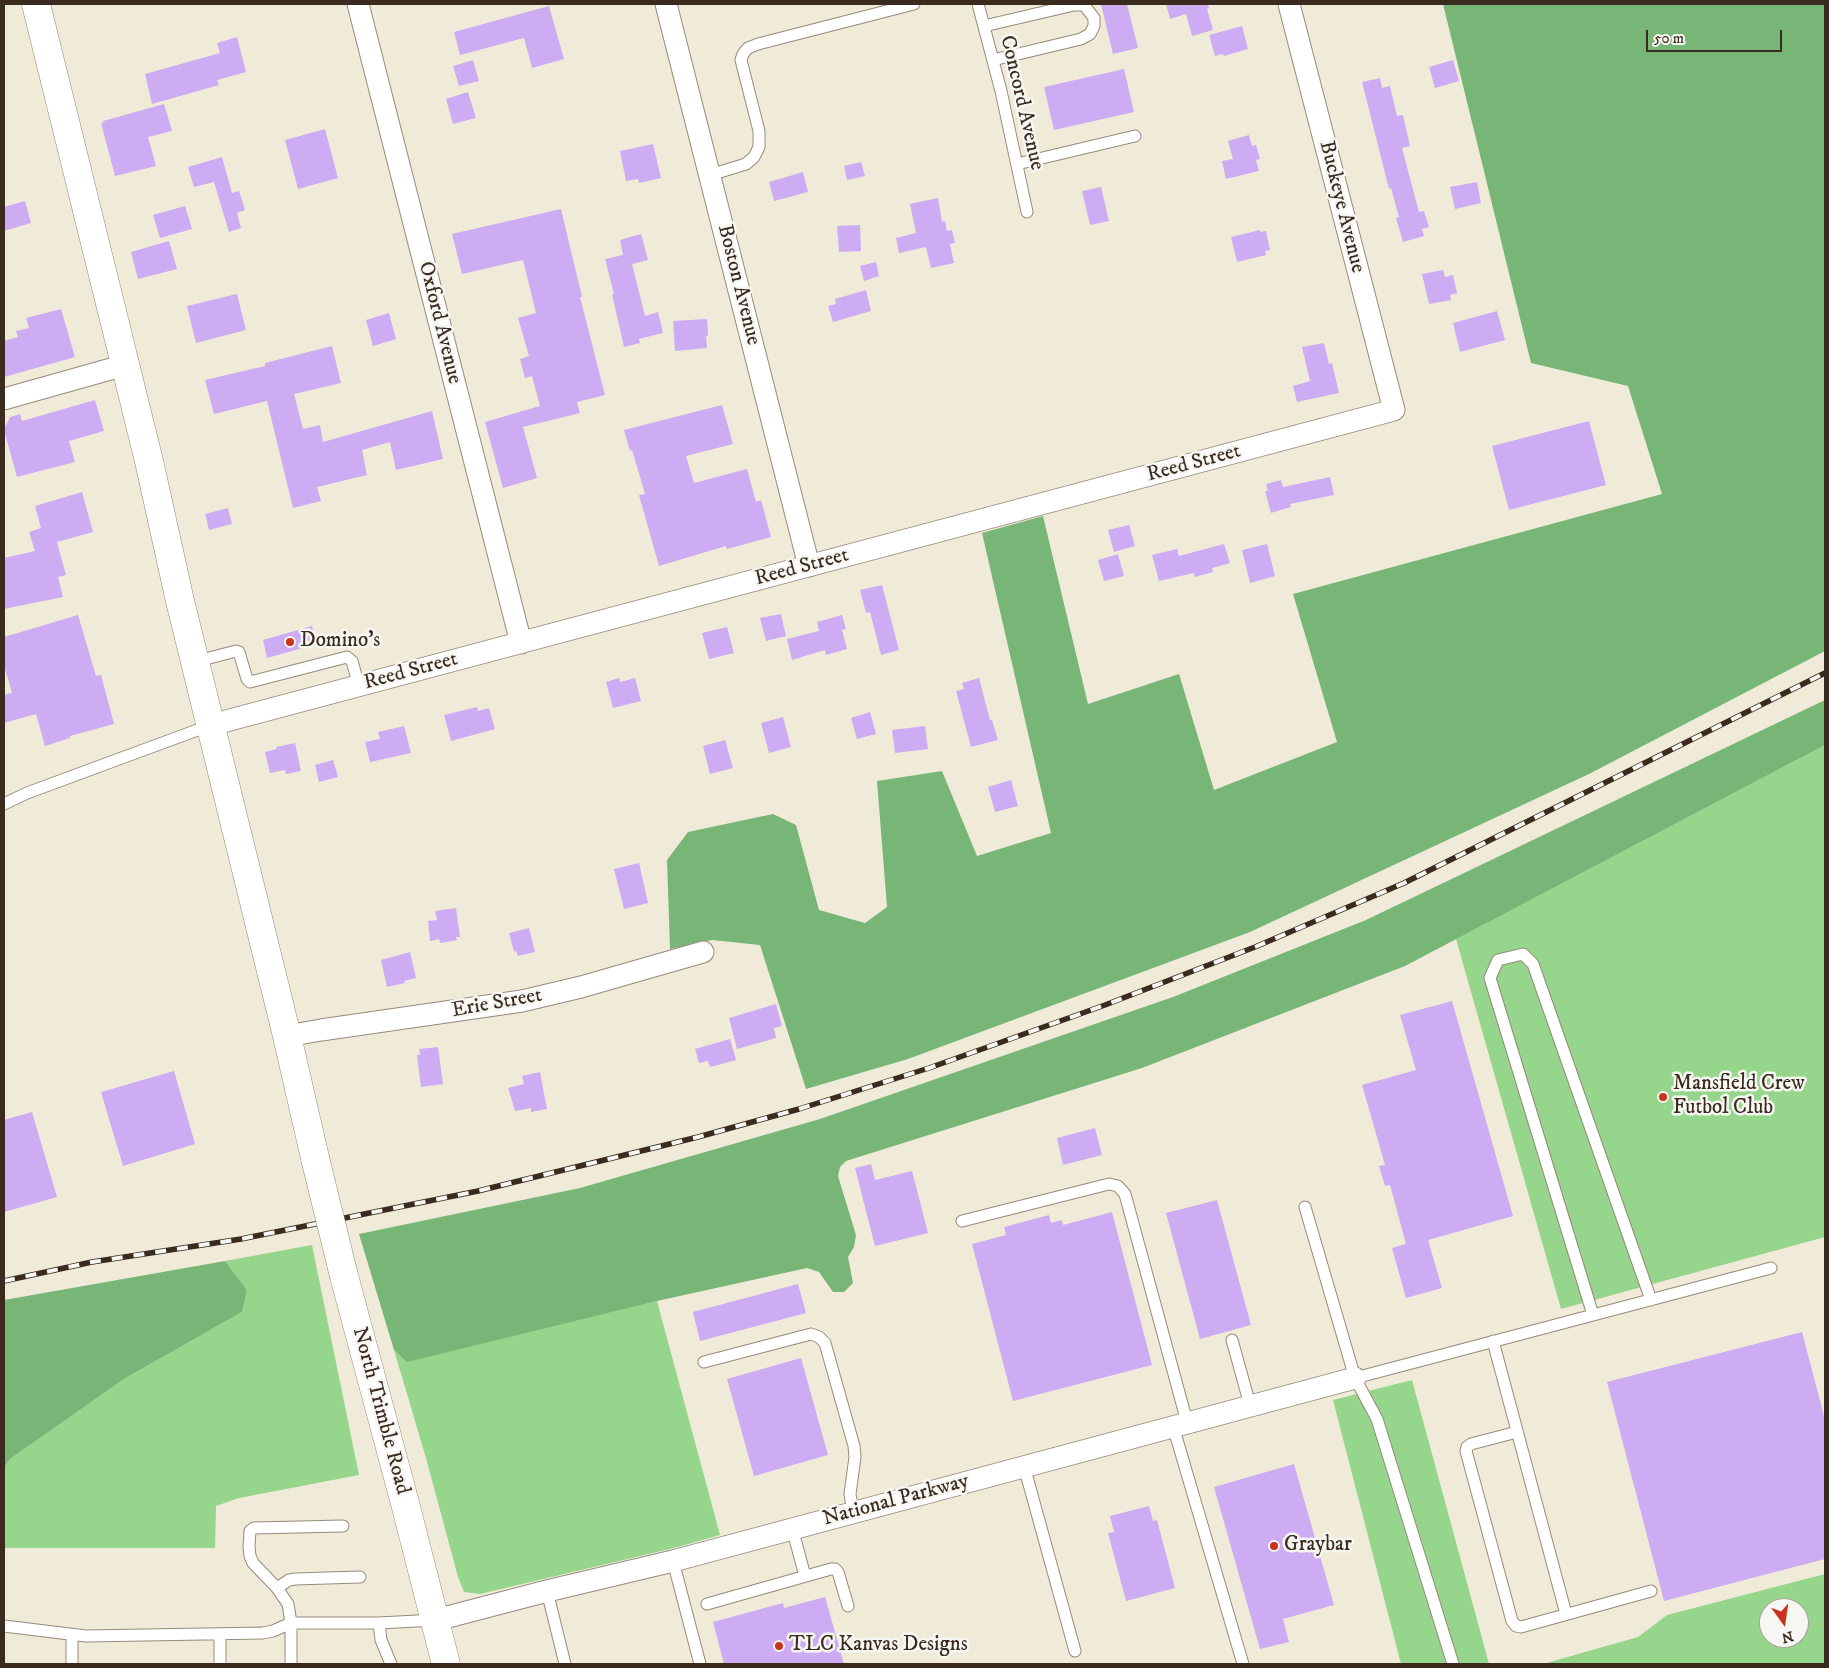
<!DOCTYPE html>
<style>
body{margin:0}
#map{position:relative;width:1829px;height:1668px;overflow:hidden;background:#f0ebd8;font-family:"IM FELL DW Pica",serif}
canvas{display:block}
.frame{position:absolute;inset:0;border:5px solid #3b2a1e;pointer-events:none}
.north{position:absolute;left:1759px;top:1598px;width:50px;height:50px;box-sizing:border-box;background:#f6f6f2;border:1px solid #aba49d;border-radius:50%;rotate:166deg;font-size:14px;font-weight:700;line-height:20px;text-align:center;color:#3b2a1e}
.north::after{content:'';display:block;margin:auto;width:18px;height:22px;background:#c8321e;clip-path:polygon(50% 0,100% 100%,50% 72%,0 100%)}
.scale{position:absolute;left:1646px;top:30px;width:136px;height:22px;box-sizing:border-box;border:2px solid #3b2a1e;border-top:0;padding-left:6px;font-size:15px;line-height:18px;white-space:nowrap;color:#3b2a1e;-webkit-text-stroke:4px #f6f6f2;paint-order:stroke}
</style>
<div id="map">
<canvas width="1829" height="1668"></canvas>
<div class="frame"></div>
<div class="north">N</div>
<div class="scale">50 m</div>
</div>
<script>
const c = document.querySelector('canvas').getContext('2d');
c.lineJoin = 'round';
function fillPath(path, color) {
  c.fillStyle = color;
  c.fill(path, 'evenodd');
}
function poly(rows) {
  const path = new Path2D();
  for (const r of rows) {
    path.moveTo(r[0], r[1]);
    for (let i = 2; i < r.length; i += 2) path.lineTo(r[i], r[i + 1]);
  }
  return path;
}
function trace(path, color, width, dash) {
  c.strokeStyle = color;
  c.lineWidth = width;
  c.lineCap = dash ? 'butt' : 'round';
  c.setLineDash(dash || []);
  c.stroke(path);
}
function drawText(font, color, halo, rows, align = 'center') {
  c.font = font + ' "IM FELL DW Pica",serif';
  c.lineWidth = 5;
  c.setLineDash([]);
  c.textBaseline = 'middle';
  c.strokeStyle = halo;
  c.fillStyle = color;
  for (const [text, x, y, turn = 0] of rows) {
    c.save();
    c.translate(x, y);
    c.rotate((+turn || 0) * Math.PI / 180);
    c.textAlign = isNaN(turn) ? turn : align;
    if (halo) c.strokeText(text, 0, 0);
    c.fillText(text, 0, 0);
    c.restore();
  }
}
fillPath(poly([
 [1825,745,1825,1237,1561,1309,1456,939],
 [312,1245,359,1475,239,1498,216,1506,215,1548,4,1548,4,1468,10,1459,124,1379,242,1312,247,1290,225,1261],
 [657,1301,720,1535,678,1547,480,1594,464,1592,458,1577,426,1458,394,1350,407,1361],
 [1412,1380,1489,1664,1401,1664,1333,1400],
 [1825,1574,1825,1664,1543,1664,1638,1637,1667,1615],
 [1769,1608,1799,1608,1799,1638,1769,1638]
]), '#95d58c');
fillPath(poly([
 [1443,4,1825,4,1825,651,1589,774,1250,932,908,1059,806,1089,760,945,712,940,670,949,667,860,688,832,773,814,796,825,819,910,865,923,887,907,877,781,942,771,977,856,1051,833,982,533,1043,516,1088,704,1179,674,1214,790,1337,742,1293,594,1662,494,1628,386,1531,363],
 [1825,700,1825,745,1405,966,1142,1068,846,1161,840,1167,838,1176,856,1235,854,1247,848,1257,853,1283,844,1292,833,1292,819,1272,807,1268,657,1301,407,1362,394,1350,359,1234,580,1188,820,1119,1173,997,1366,920],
 [225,1261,247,1290,242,1312,124,1379,10,1459,4,1468,4,1300]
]), '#78b678');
fillPath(poly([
 [1101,4,1127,4,1138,48,1113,54],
 [1166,4,1208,4,1209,8,1207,9,1213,30,1192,36,1186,14,1170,19],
 [549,6,564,59,532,68,524,38,460,55,454,32],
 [1242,26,1248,49,1224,56,1223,54,1215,56,1209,35],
 [237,37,246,72,217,80,219,85,152,104,145,74,220,53,217,43],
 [473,60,479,81,459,86,453,66],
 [1453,60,1459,81,1435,88,1429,67],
 [1124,69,1134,112,1054,130,1044,87],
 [1380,78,1382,88,1390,86,1397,116,1403,115,1410,146,1402,148,1419,212,1424,211,1429,227,1422,229,1424,236,1403,242,1396,218,1399,217,1391,188,1389,189,1362,82],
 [468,92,476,118,453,124,446,99],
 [164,104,172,131,148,137,156,166,115,176,101,123,103,123,103,121],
 [325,129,338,178,298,189,285,140],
 [1249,135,1252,146,1256,145,1260,159,1256,160,1259,171,1226,179,1222,161,1233,159,1228,141],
 [653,144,661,178,639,183,638,179,626,181,620,151],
 [222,157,232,193,239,191,245,210,237,213,241,228,229,232,214,182,194,187,188,167],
 [861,162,865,176,847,180,844,166],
 [803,172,808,192,774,201,769,182],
 [1477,182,1481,203,1455,209,1450,187],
 [1101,187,1109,221,1090,225,1082,191],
 [938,198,942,222,945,221,947,231,952,230,955,243,950,244,954,263,931,268,926,247,899,253,896,238,916,233,910,204],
 [25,201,31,223,4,231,4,207],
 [185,206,192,229,160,238,153,215],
 [561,209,582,297,580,297,605,395,577,402,580,413,523,427,537,478,503,488,485,422,540,406,532,376,525,378,520,359,529,356,518,318,536,313,523,260,462,274,452,234],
 [860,225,861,251,839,252,837,226],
 [1260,230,1260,232,1266,231,1270,250,1265,251,1266,255,1237,262,1231,237],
 [641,234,648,260,632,264,645,316,658,312,663,333,639,339,640,343,624,347,612,294,614,294,605,259,623,255,620,240],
 [169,241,177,269,138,279,131,252],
 [876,262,879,276,864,281,860,266],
 [1443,270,1445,277,1453,275,1457,293,1450,295,1451,300,1429,304,1422,274],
 [866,290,871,311,833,322,828,306,836,304,835,299],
 [237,294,246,330,196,343,187,306],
 [61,309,75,357,4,377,4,341,18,337,16,331,29,328,26,318],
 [1497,311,1505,340,1460,352,1453,323],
 [389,313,396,339,373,346,366,320],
 [707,319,708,336,706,336,707,348,675,351,673,321],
 [1324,343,1329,364,1332,363,1339,393,1297,402,1293,386,1310,381,1302,347],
 [332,346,341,383,294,394,303,429,320,425,323,442,432,411,443,459,396,470,390,442,362,450,367,475,317,487,321,501,293,508,267,401,214,414,205,380,265,366,265,363],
 [95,400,104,431,69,441,75,462,17,477,4,430,10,417,20,414,22,421],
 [722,405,733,444,686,456,694,483,747,469,756,502,761,500,771,537,727,549,726,546,659,566,639,495,645,494,632,450,630,451,624,430],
 [1589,421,1606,485,1509,510,1492,446],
 [1330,477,1334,495,1290,504,1291,507,1271,513,1265,491,1268,491,1266,484,1281,480,1283,487],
 [82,492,93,532,57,542,66,575,58,577,63,597,4,609,4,558,35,551,29,532,41,528,35,506],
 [228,508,232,524,209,530,205,514],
 [1129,525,1135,546,1114,552,1108,530],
 [1224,544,1230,563,1212,568,1213,572,1195,577,1194,573,1159,581,1152,555,1177,549,1179,556],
 [1267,544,1275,576,1250,583,1242,550],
 [1118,554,1124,576,1104,581,1098,560],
 [882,585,899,650,881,655,870,612,866,613,860,590],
 [781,614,786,636,766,641,760,618],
 [78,615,96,676,101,675,114,724,70,736,70,738,45,746,36,714,4,723,4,695,12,693,4,665,4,637],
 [842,615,846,629,842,630,847,649,826,655,825,650,792,660,787,639,819,631,817,622],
 [312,626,317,644,267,658,263,640],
 [727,627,734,653,709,659,702,633],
 [619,678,620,682,635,678,641,701,613,708,606,682],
 [979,678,990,720,992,720,998,740,971,747,956,691,964,689,962,683],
 [477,707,478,711,489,708,495,729,451,741,444,715],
 [870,712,876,734,857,739,851,718],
 [783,717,791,747,769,753,761,723],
 [404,726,411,753,370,762,365,742,380,739,378,732],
 [925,726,928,749,895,753,892,730],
 [725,740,733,768,710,774,703,746],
 [295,743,301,771,286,774,285,770,270,773,265,752,277,749,276,747],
 [333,760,338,777,319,782,315,765],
 [1011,780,1018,806,995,812,988,787],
 [639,863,648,903,624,909,614,869],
 [456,908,460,937,456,937,457,940,440,943,439,939,430,941,428,921,437,920,435,911],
 [529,928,535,952,518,956,516,951,514,952,509,933],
 [410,952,416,978,404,981,405,983,387,987,381,960],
 [1452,1001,1513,1216,1428,1240,1442,1288,1406,1298,1392,1248,1406,1244,1390,1185,1385,1186,1379,1166,1385,1165,1362,1085,1416,1070,1400,1015],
 [776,1004,782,1026,774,1028,776,1038,737,1049,729,1018],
 [730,1039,736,1060,710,1067,708,1061,699,1063,695,1049],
 [438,1047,443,1084,421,1087,417,1055,420,1055,419,1049],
 [174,1071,195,1144,123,1166,101,1092],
 [540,1072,547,1109,531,1112,531,1108,515,1111,508,1088,524,1084,522,1076],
 [32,1112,57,1197,4,1212,4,1120],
 [1095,1128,1102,1155,1063,1165,1057,1138],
 [871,1164,875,1180,912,1171,928,1233,875,1246,855,1168],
 [1217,1200,1251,1325,1200,1339,1166,1213],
 [1112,1212,1152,1365,1013,1401,972,1244,1006,1235,1004,1227,1049,1215,1051,1223,1062,1220,1063,1225],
 [798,1284,806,1313,700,1341,693,1312],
 [1802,1332,1825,1420,1825,1559,1664,1601,1607,1382],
 [801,1358,828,1455,754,1476,727,1379],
 [1294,1464,1334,1605,1283,1619,1289,1642,1260,1649,1214,1487],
 [1149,1506,1153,1521,1157,1520,1175,1588,1126,1601,1108,1533,1114,1532,1110,1516],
 [825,1597,844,1664,724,1664,713,1622,783,1603,784,1608]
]), '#ceacf4');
const service = poly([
 [978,4,1001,91,1027,212],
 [984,26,1074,5,1084,5,1094,18,1094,26,1090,34,1081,39,993,60],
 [1017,164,1135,136],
 [710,175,746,164,754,157,759,147,759,131,741,60,743,54,748,48,758,44,914,4],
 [194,662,236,651,239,652,247,679,250,682,347,657,352,661,359,686],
 [4,804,27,793,211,725],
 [1305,1207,1355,1378,1377,1419,1453,1664],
 [962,1221,1109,1184,1118,1186,1125,1194,1187,1422],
 [1593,1315,1490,978,1498,960,1523,954,1533,964,1651,1300],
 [1232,1340,1250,1405],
 [1493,1341,1566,1614],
 [704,1362,811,1334,819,1337,825,1343,854,1446,855,1457,850,1494,853,1512],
 [1355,1378,1771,1268],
 [1173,1426,1243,1664],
 [1517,1432,1471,1444,1467,1447,1466,1451,1512,1621,1516,1626,1521,1627,1651,1591],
 [1024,1466,1075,1651],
 [792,1528,805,1576],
 [673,1561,700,1664],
 [277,1588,289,1580,295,1579,360,1577],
 [547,1591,565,1664],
 [707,1604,831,1569,835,1569,838,1572,848,1606],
 [379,1623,381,1640,391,1664],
 [4,1626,86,1636,263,1633,273,1631,291,1623,379,1623,436,1620],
 [72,1664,72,1636],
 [220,1664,220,1634],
 [291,1664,291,1623,288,1604,277,1588,253,1563,250,1556,249,1547,250,1531,254,1528,343,1526]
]);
const minor = poly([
 [358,4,521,643],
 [666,4,809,566],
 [4,399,125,365],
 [211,725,1394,410,1289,4],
 [287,1036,321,1030,522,1001,581,987,703,952],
 [436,1620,547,1591,673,1561,1355,1378]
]);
const secondary = poly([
 [36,4,149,461,180,601,287,1036,315,1158],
 [344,1276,406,1507,446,1664]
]);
trace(service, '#968a7b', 13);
trace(minor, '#968a7b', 23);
trace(secondary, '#968a7b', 29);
trace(service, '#fff', 11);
trace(minor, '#fff', 21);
trace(secondary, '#fff', 28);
const rail = poly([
 [4,1281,92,1262,241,1239,478,1191,698,1137,799,1109,929,1068,1105,1005,1255,947,1404,883,1825,673]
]);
trace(rail, '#3b2a1e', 5.5);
trace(rail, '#f6f6f2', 4, [11]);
const secondaryBridge = poly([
 [315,1158,344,1276]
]);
trace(secondaryBridge, '#968a7b', 29, []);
trace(secondaryBridge, '#fff', 28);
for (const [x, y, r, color] of [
 [290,642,5,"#c8321e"],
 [1663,1097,5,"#c8321e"],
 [1274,1546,5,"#c8321e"],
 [779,1646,5,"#c8321e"]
]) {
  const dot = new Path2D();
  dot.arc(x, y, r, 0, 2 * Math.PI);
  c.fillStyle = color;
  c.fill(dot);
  trace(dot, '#f6f6f2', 2);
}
drawText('21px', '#3b2a1e', '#f6f6f2', [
 ["Concord Avenue",1021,103,77],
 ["Buckeye Avenue",1341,207,76],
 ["Boston Avenue",738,285,76],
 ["Oxford Avenue",439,323,76],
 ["Reed Street",1194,464,-15],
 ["Reed Street",802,568,-15],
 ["Reed Street",411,672,-15],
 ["Erie Street",497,1004,-10],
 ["North Trimble Road",380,1411,75],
 ["National Parkway",896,1501,-15]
]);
drawText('21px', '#3b2a1e', '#f6f6f2', [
 ["Domino's",300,642],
 ["Mansfield Crew",1673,1085],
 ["Futbol Club",1673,1109],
 ["Graybar",1284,1546],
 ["TLC Kanvas Designs",789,1646]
], 'left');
</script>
